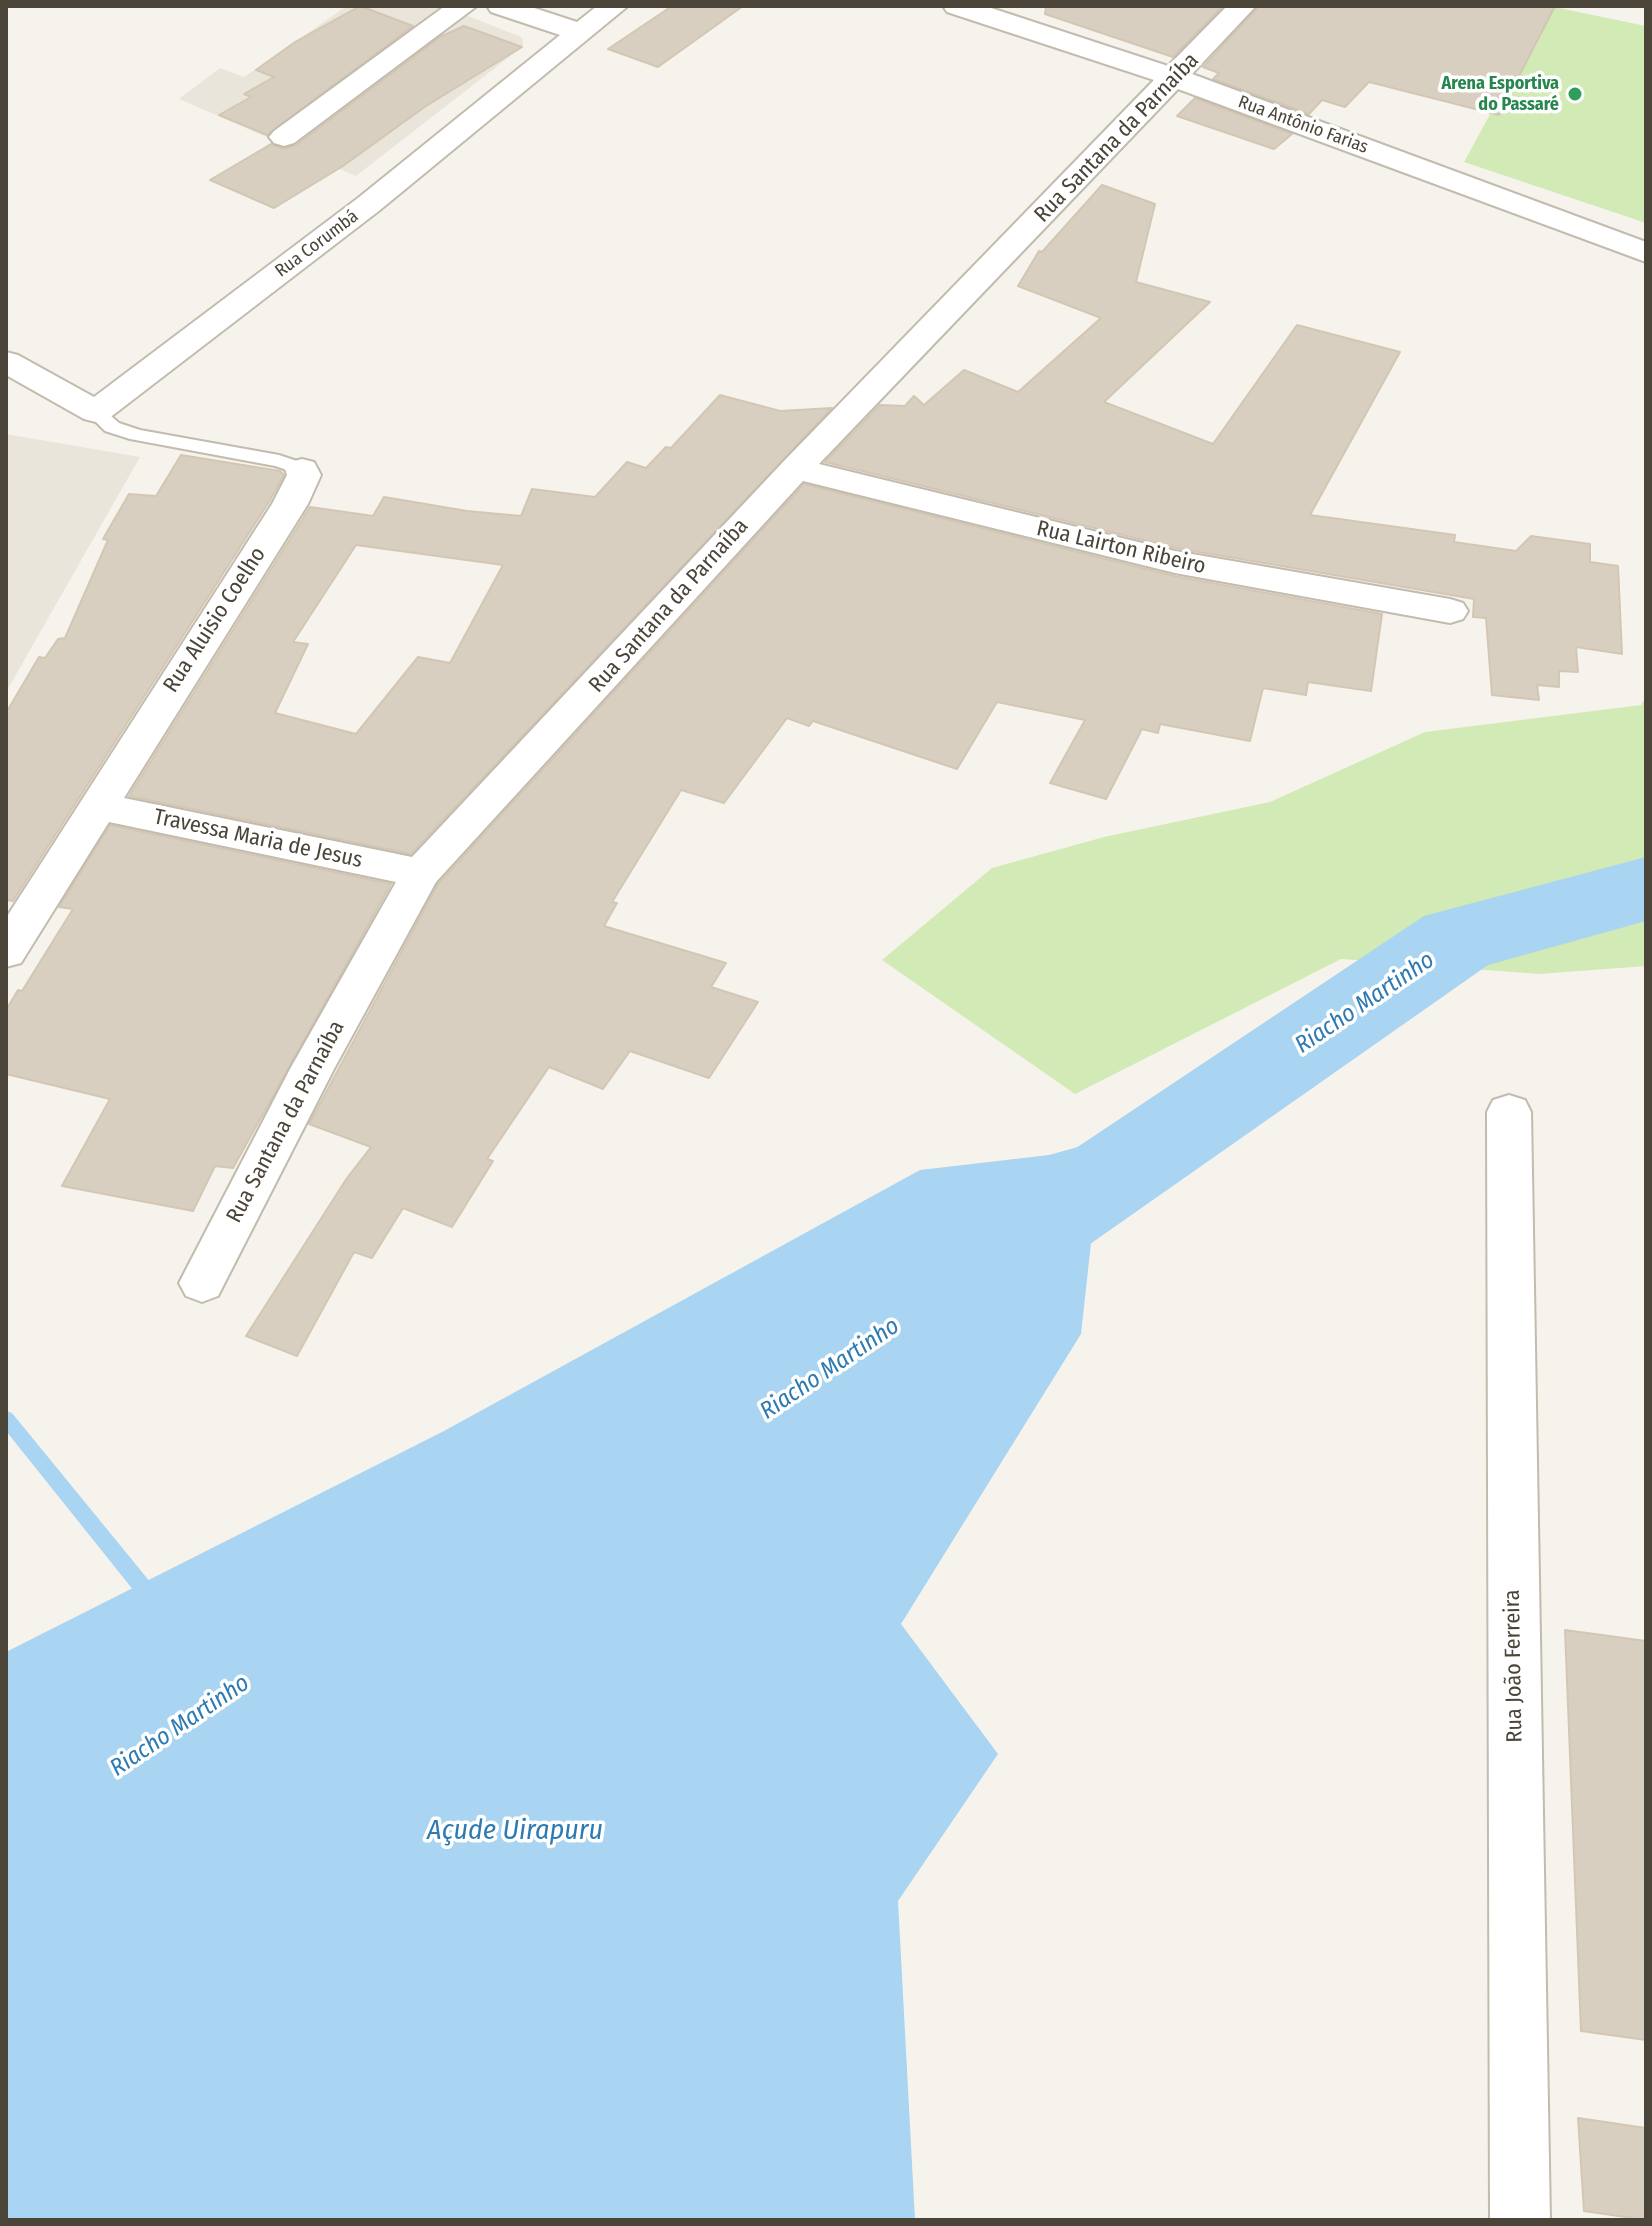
<!DOCTYPE html>
<meta charset="utf-8">
<style>
body{margin:0}
#map{position:relative;width:1652px;height:2226px;overflow:hidden;background:#f6f3ec;font-family:"Fira Sans Condensed",sans-serif}
canvas{display:block}
.frame{position:absolute;inset:0;border:8px solid #4b4439;pointer-events:none}
</style>
<div id="map">
<canvas width="1652" height="2226"></canvas>
<div class="frame"></div>
</div>
<script>
const c = document.querySelector('canvas').getContext('2d');
c.lineJoin = 'round';
function fillPath(path, color) {
  c.fillStyle = color;
  c.fill(path, 'evenodd');
}
function poly(rows) {
  const path = new Path2D();
  for (const r of rows) {
    path.moveTo(r[0], r[1]);
    for (let i = 2; i < r.length; i += 2) path.lineTo(r[i], r[i + 1]);
  }
  return path;
}
function trace(path, color, width, dash) {
  c.strokeStyle = color;
  c.lineWidth = width;
  c.lineCap = dash ? 'butt' : 'round';
  c.setLineDash(dash || []);
  c.stroke(path);
}
function drawText(font, color, halo, rows, align = 'center') {
  c.font = font + ' "Fira Sans Condensed",sans-serif';
  c.lineWidth = 7;
  c.setLineDash([]);
  c.textBaseline = 'middle';
  c.strokeStyle = halo;
  c.fillStyle = color;
  for (const [text, x, y, turn = 0] of rows) {
    c.save();
    c.translate(x, y);
    c.rotate((+turn || 0) * Math.PI / 180);
    c.textAlign = isNaN(turn) ? turn : align;
    if (halo) c.strokeText(text, 0, 0);
    c.fillText(text, 0, 0);
    c.restore();
  }
}
fillPath(poly([
 [347,6,443,6,521,37,523,41,522,47,356,176,179,99,220,68,244,77],
 [6,434,140,457,6,692]
]), '#eae5da');
fillPath(poly([
 [1554,7,1646,26,1646,223,1464,162,1518,63],
 [1646,696,1646,966,1539,974,1341,959,1075,1094,882,960,992,868,1104,837,1270,802,1425,732,1641,705]
]), '#d2eab5');
fillPath(poly([
 [1168,1122,1092,1234,1081,1334,901,1624,998,1754,898,1901,915,2220,6,2220,6,1652,444,1431,920,1170,1049,1155]
]), '#a9d4f2');
fillPath(poly([
 [6,1411,12,1413,160,1594,162,1600,160,1606,153,1608,146,1606,6,1431,6,1411]
]), '#a9d4f2');
fillPath(poly([
 [1646,857,1646,921,1488,965,1073,1256,1037,1267,1001,1256,986,1227,1001,1198,1424,916,1646,857]
]), '#a9d4f2');
const building = poly([
 [360,6,413,26,267,135,219,115,251,97,244,94,274,77,256,70,295,42,360,6],
 [672,6,743,6,658,67,608,49,672,6],
 [1046,6,1223,6,1173,57,1045,14,1046,6],
 [1259,6,1555,6,1499,115,1369,82,1345,107,1322,100,1309,114,1213,79,1219,73,1203,67,1259,6],
 [464,26,522,47,426,106,343,166,274,208,210,180,271,144,283,149,296,145,440,37,464,26],
 [1195,98,1292,134,1274,149,1177,116,1195,98],
 [1102,185,1155,204,1136,282,1210,302,1104,402,1213,444,1297,325,1400,352,1310,515,1455,535,1454,542,1516,551,1531,536,1590,544,1590,562,1618,566,1622,654,1576,647,1578,672,1559,671,1559,687,1537,685,1539,700,1492,695,1486,618,1473,617,1474,599,1176,548,825,462,880,405,905,406,914,396,924,405,964,370,1018,392,1101,318,1018,286,1039,251,1042,252,1102,185],
 [720,395,780,411,832,408,411,854,129,796,310,507,373,516,384,497,467,511,521,516,532,489,595,497,627,462,646,468,666,447,671,448,720,395],
 [356,545,503,565,450,663,418,657,356,734,275,713,308,644,293,642,356,545],
 [181,455,280,471,284,475,269,502,13,901,6,900,6,713,39,657,45,658,58,639,65,638,108,540,103,539,129,494,156,496,181,455],
 [804,484,1174,576,1382,614,1371,691,1308,682,1306,695,1263,688,1250,741,1160,724,1158,733,1142,729,1106,799,1050,783,1085,720,997,702,957,769,813,721,809,726,787,718,724,803,681,790,612,902,617,903,604,926,726,963,711,987,758,1002,709,1078,630,1051,603,1089,549,1067,487,1159,493,1161,452,1227,403,1208,372,1258,354,1252,297,1356,246,1336,347,1178,371,1147,309,1124,438,884,804,484],
 [110,825,391,884,233,1168,215,1166,193,1211,62,1186,110,1099,6,1074,6,1010,18,990,22,991,73,909,59,907,110,825],
 [1565,1630,1646,1641,1646,2040,1581,2031,1565,1630],
 [1578,2118,1646,2128,1646,2220,1584,2211,1578,2118]
]);
fillPath(building, '#d8cfc1');
trace(building, '#d3c7b4', 2);
const lane = poly([
 [96,406,102,408,119,423,140,430,279,455,309,465,311,469,302,475,275,466,130,439,105,431,90,416,87,412,96,406]
]);
const street = poly([
 [445,6,477,6,294,143,284,146,274,143,269,137,274,131,445,6],
 [487,6,528,6,577,22,597,6,628,6,380,210,108,419,96,422,84,419,6,375,6,352,18,355,94,397,358,198,560,35,491,12,487,6],
 [943,6,985,6,1168,66,1227,6,1256,6,1192,74,1646,242,1646,262,1178,89,819,464,1175,551,1450,599,1463,603,1468,611,1463,619,1450,623,1175,573,803,481,436,882,334,1069,218,1296,202,1302,186,1296,179,1283,290,1069,396,882,109,822,21,963,6,967,6,918,272,504,287,475,285,469,290,462,302,459,314,462,321,475,308,504,124,798,412,857,783,462,1154,80,947,12,943,6],
 [1509,1095,1525,1100,1531,1112,1550,2220,1490,2220,1487,1112,1493,1100,1509,1095]
]);
trace(lane, '#c2bbae', 4);
trace(street, '#c2bbae', 4);
fillPath(lane, '#fff');
fillPath(street, '#fff');
for (const [x, y, r, color] of [
 [1575,94,8,"#2e9e5b"]
]) {
  const dot = new Path2D();
  dot.arc(x, y, r, 0, 2 * Math.PI);
  c.fillStyle = color;
  c.fill(dot);
  trace(dot, '#fff', 3);
}
drawText('bold 18px', '#27864d', '#fff', [
 ["Arena Esportiva",1559,84],
 ["do Passaré",1559,105]
], 'right');
drawText('18px', '#4b4439', '#fff', [
 ["Rua Antônio Farias",1303,125,20],
 ["Rua Corumbá",317,244,-37]
]);
drawText('22px', '#4b4439', '#fff', [
 ["Rua Santana da Parnaíba",1117,138,-46],
 ["Rua Lairton Ribeiro",1121,548,13],
 ["Rua Santana da Parnaíba",669,606,-48],
 ["Rua Aluisio Coelho",215,620,-57],
 ["Travessa Maria de Jesus",258,839,12],
 ["Rua Santana da Parnaíba",286,1122,-62],
 ["Rua João Ferreira",1514,1666,-91]
]);
drawText('italic 24px', '#2e7ab2', '#fff', [
 ["Riacho Martinho",1365,1003,-34],
 ["Riacho Martinho",830,1369,-34],
 ["Riacho Martinho",180,1726,-34]
]);
drawText('italic 28px', '#2e7ab2', '#fff', [
 ["Açude Uirapuru",515,1831]
]);
</script>
